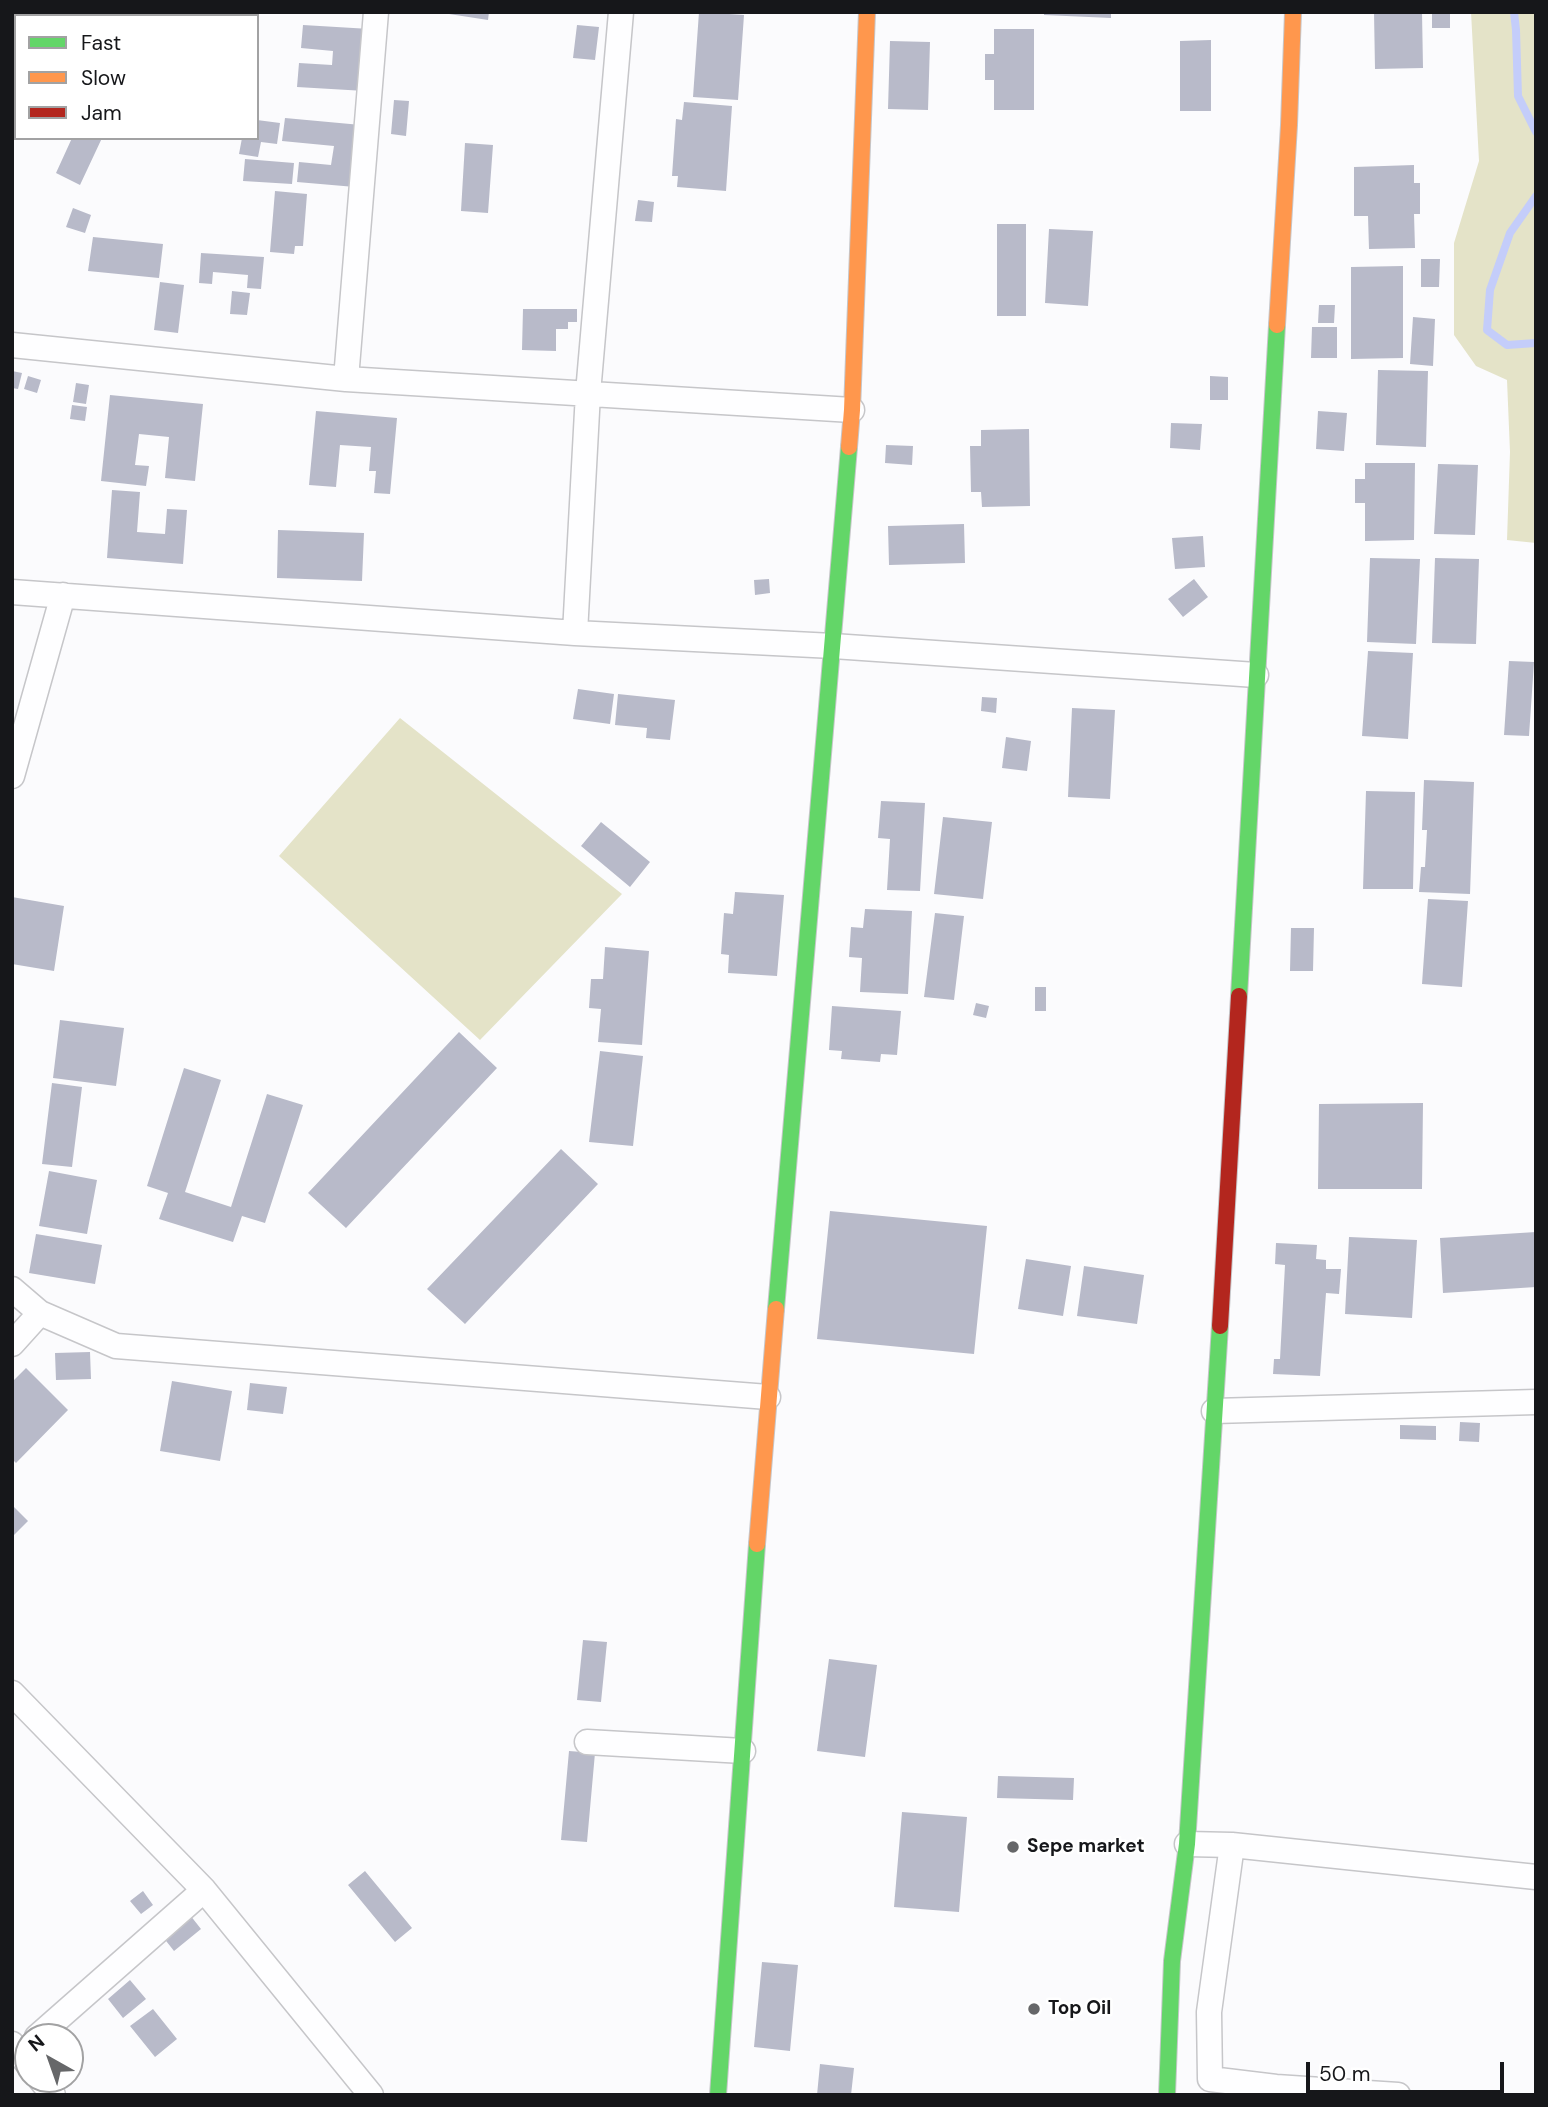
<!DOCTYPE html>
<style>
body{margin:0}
#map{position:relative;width:1548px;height:2107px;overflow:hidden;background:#fbfbfd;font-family:"DM Sans",sans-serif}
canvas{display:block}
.frame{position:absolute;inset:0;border:14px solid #16171a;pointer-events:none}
.legend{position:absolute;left:14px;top:14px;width:245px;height:126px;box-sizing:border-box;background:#fff;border:2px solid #a2a2a3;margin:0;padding:9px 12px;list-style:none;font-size:21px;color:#16171a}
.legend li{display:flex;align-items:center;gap:14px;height:35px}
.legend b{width:35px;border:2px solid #a2a2a3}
.north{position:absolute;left:14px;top:2023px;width:70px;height:70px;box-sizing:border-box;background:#fff;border:2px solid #a2a2a3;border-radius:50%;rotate:320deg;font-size:19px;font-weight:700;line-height:28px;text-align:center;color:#16171a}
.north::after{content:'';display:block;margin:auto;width:24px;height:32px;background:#666769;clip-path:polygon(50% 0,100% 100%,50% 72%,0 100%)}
.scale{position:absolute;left:1306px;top:2062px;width:198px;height:32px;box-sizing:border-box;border:4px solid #16171a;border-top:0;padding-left:9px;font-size:21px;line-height:24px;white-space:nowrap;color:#16171a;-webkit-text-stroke:5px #fff;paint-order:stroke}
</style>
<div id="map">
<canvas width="1548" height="2107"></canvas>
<div class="frame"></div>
<ul class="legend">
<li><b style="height:9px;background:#63d668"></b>Fast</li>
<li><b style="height:9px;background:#ff974d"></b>Slow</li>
<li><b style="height:9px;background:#b3261e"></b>Jam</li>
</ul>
<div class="north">N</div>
<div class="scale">50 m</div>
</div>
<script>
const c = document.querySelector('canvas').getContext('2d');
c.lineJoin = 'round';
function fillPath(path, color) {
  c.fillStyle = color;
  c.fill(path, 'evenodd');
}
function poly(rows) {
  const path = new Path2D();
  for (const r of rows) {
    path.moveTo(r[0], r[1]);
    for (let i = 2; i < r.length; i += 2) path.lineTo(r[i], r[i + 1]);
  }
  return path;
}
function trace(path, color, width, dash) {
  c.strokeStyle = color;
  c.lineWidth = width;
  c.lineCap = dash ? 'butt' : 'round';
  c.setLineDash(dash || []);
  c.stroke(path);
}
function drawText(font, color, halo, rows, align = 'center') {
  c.font = font + ' "DM Sans",sans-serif';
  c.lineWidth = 5;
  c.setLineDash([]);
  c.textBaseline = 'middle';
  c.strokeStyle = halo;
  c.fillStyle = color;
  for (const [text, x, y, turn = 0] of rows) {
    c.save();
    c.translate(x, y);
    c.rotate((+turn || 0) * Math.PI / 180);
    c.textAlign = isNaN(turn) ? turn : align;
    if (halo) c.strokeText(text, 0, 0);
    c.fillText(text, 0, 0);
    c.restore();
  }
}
fillPath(poly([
 [1471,12,1536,12,1536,543,1507,540,1510,452,1507,380,1476,366,1454,335,1454,243,1479,161],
 [400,718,622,894,480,1040,279,856]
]), '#e4e3c8');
trace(poly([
 [1514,12,1516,30,1518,96,1536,132],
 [1536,196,1510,233,1490,290,1487,330,1507,345,1536,343]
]), '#c4cdfa', 8);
fillPath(poly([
 [449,12,489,12,488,20,449,14],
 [699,12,744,15,738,100,693,97],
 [1044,12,1111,12,1111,18,1044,15],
 [1374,12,1422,12,1423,68,1375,69],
 [1432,12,1450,12,1450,28,1432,28],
 [303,25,370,29,365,91,297,87,299,63,332,65,333,51,301,48],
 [577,25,599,27,595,60,573,58],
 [994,29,1034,29,1034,110,994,110,994,80,985,80,985,54,994,54],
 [1211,40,1211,111,1180,111,1180,41],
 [890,41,930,42,928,110,888,109],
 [394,100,409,101,406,136,391,134],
 [684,102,732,106,726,191,677,187,678,176,672,176,676,119,682,120],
 [285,118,361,125,355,187,297,182,299,162,331,165,334,146,282,141],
 [257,120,280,123,277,144,261,142,258,157,239,154,242,138,257,138],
 [72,138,102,138,80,185,56,173],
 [465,143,493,145,488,213,461,211],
 [245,159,294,163,292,184,243,181],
 [1414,165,1414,183,1420,183,1420,214,1414,214,1415,248,1369,249,1368,216,1354,216,1354,167],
 [275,191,307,194,303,246,295,246,294,254,270,252],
 [638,200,654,202,652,222,635,221],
 [73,208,91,215,85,233,66,227],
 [997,224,1026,224,1026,316,997,316],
 [1049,229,1093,231,1088,306,1045,303],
 [93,237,163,244,159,278,88,271],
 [201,253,264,257,261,289,247,288,248,275,213,272,212,284,199,283],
 [1421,259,1440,259,1439,287,1421,287],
 [1403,266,1403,358,1351,359,1351,267],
 [160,282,184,285,178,333,154,330],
 [232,291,250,293,247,315,230,314],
 [1319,305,1335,305,1334,323,1318,323],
 [523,309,577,309,577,322,568,322,568,329,556,329,556,351,522,350],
 [1413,317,1435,319,1433,366,1410,364],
 [1312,327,1337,327,1337,358,1311,358],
 [1378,370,1428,371,1426,447,1376,445],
 [12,371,22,373,18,389,12,388],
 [28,376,41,380,37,393,24,389],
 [1210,376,1228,377,1228,400,1210,400],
 [76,383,89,385,86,404,73,402],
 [110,395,203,404,195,481,165,478,169,437,139,434,135,465,149,466,146,486,101,481],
 [72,405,87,407,85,421,70,419],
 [316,411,397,418,390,494,374,493,376,471,369,471,371,447,340,445,336,487,309,485],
 [1318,411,1347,413,1344,451,1316,449],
 [1171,423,1202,424,1200,450,1170,448],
 [1029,429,1030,506,982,507,981,492,971,492,970,446,981,446,981,430],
 [886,445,913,446,912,465,885,463],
 [1365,463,1415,463,1414,540,1365,541,1365,503,1355,503,1355,479,1365,479],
 [1438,464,1478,465,1475,535,1434,534],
 [112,490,140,492,137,532,165,534,167,509,187,510,183,564,107,558],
 [964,524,965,563,889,565,888,526],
 [278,530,364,533,362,581,277,578],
 [1203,536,1205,567,1175,569,1172,538],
 [1370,558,1420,559,1416,644,1367,642],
 [1435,558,1479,559,1476,644,1432,643],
 [769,579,770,593,755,595,754,580],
 [1194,579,1208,597,1183,617,1168,599],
 [1368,651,1413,653,1408,739,1362,736],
 [1509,661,1534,662,1529,736,1504,735],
 [578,689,614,694,610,724,573,719],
 [618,694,675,700,670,740,646,738,647,728,615,725],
 [982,697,997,698,996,713,981,711],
 [1072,708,1115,710,1110,799,1068,797],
 [1006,737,1031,741,1027,771,1002,768],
 [1424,780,1474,782,1470,894,1419,892,1421,867,1425,867,1427,830,1422,830],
 [1366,791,1415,792,1413,889,1363,889],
 [881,801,925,803,920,891,887,890,890,839,878,838],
 [943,817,992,822,983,899,934,894],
 [601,822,650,862,630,887,581,846],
 [735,892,784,895,777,976,728,973,729,955,721,954,724,913,733,914],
 [12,897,64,906,54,971,12,964],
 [1428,899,1468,901,1462,987,1422,984],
 [865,909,912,911,908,994,860,992,862,958,849,957,851,927,863,928],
 [935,913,964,916,954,1000,924,997],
 [1291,928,1314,928,1313,971,1290,971],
 [605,947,649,951,642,1045,598,1042,601,1009,589,1008,591,979,603,979],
 [1035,987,1046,987,1046,1011,1035,1011],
 [976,1003,989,1006,986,1018,973,1015],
 [832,1006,901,1011,897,1055,881,1054,880,1062,841,1059,842,1051,829,1050],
 [60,1020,124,1028,116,1086,53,1078],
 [459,1032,497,1068,346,1228,308,1193],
 [600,1051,643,1056,633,1146,589,1142],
 [184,1068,221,1080,185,1192,231,1207,267,1094,303,1105,265,1223,242,1216,233,1242,159,1219,168,1193,147,1186],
 [52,1083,82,1087,72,1167,42,1164],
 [1423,1103,1422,1189,1318,1189,1319,1104],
 [561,1149,598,1184,465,1324,427,1289],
 [49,1171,97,1180,87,1234,39,1226],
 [830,1211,987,1226,974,1354,817,1339],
 [1536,1232,1536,1287,1443,1293,1440,1238],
 [36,1234,102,1245,95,1284,29,1273],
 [1349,1237,1417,1240,1412,1318,1345,1314],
 [1276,1243,1317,1245,1316,1259,1326,1260,1326,1269,1341,1269,1339,1294,1326,1293,1320,1376,1273,1374,1274,1359,1280,1359,1285,1265,1275,1264],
 [1026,1259,1071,1266,1063,1316,1018,1309],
 [1084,1266,1144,1275,1137,1324,1077,1316],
 [90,1352,91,1379,56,1380,55,1353],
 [26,1368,68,1410,16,1463,12,1459,12,1382],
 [172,1381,232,1391,220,1461,160,1451],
 [250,1383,287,1387,283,1414,247,1410],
 [1460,1422,1480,1423,1479,1442,1459,1441],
 [1400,1425,1436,1426,1436,1440,1400,1439],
 [12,1505,28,1521,12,1537],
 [583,1640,607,1642,601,1702,577,1700],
 [829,1659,877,1665,865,1757,817,1751],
 [569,1751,595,1753,587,1842,561,1840],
 [998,1776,1074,1778,1073,1800,997,1798],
 [902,1812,967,1817,959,1912,894,1907],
 [365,1871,412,1928,395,1942,348,1885],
 [143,1891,153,1905,141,1914,130,1901],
 [190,1915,201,1929,174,1951,163,1937],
 [762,1962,798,1965,790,2051,754,2047],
 [130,1980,146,1999,123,2018,108,1999],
 [153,2009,177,2039,155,2057,130,2026],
 [820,2064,854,2068,851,2095,817,2095]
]), '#b8bac9');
const street = poly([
 [69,12,78,16],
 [183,16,185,12],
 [12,345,346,379,852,410],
 [346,379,376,12],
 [12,592,575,633,833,646,1256,675],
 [575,633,588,393,621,12],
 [12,776,63,595],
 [12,1289,40,1313,116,1346,768,1397],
 [12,1344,40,1313],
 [1214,1411,1536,1402],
 [12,1693,204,1890,371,2095],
 [587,1742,743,1751],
 [1187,1844,1232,1845,1536,1877],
 [1232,1845,1209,2012,1210,2079,1276,2087,1398,2095],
 [37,2037,204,1890],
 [12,2044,28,2064],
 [40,2079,53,2095]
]);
const fast = poly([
 [1239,996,1277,325],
 [776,1309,849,447],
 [718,2095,757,1544],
 [1167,2095,1172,1961,1187,1844,1220,1326]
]);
const slow = poly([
 [1277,325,1289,125,1293,12],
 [849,447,852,410,867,12],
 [757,1544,776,1309]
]);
const jam = poly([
 [1220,1326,1239,996]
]);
trace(street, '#c6c6c9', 27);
trace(fast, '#c6c6c9', 18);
trace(slow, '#c6c6c9', 18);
trace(jam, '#c6c6c9', 18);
trace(street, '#fefeff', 24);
trace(fast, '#63d668', 16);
trace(slow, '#ff974d', 16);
trace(jam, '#b3261e', 16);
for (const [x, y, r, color] of [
 [1013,1847,7,"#666769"],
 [1034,2009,7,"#666769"]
]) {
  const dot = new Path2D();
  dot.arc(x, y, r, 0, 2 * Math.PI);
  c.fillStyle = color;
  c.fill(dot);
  trace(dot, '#fff', 2.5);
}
drawText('bold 19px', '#16171a', '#fff', [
 ["Sepe market",1027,1847],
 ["Top Oil",1048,2009]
], 'left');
</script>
